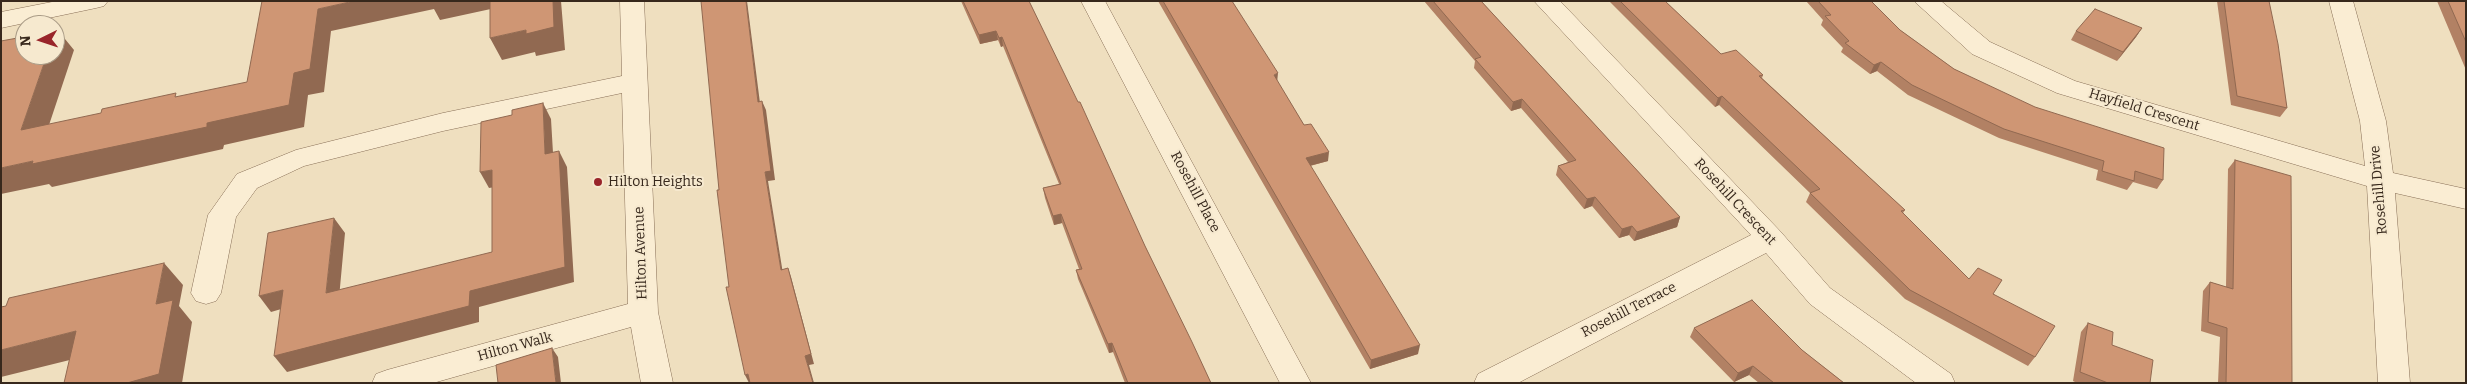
<!DOCTYPE html>
<style>
body{margin:0}
#map{position:relative;width:2467px;height:384px;overflow:hidden;background:#efdfbf;font-family:Bitter,serif}
canvas{display:block}
.frame{position:absolute;inset:0;border:2px solid #37281c;pointer-events:none}
.north{position:absolute;left:15px;top:15px;width:50px;height:50px;box-sizing:border-box;background:#f6e9cf;border:1px solid #aa9c87;border-radius:50%;rotate:266deg;font-size:14px;font-weight:700;line-height:20px;text-align:center;color:#37281c}
.north::after{content:'';display:block;margin:auto;width:18px;height:22px;background:#99252a;clip-path:polygon(50% 0,100% 100%,50% 72%,0 100%)}
</style>
<div id="map">
<canvas width="2467" height="384"></canvas>
<div class="frame"></div>
<div class="north">N</div>
</div>
<script>
const c = document.querySelector('canvas').getContext('2d');
c.lineJoin = 'round';
function poly(rows) {
  const path = new Path2D();
  for (const r of rows) {
    path.moveTo(r[0], r[1]);
    for (let i = 2; i < r.length; i += 2) path.lineTo(r[i], r[i + 1]);
  }
  return path;
}
function trace(path, color, width, dash) {
  c.strokeStyle = color;
  c.lineWidth = width;
  c.lineCap = dash ? 'butt' : 'round';
  c.setLineDash(dash || []);
  c.stroke(path);
}
function fillPath(path, color) {
  c.fillStyle = color;
  c.fill(path, 'evenodd');
}
function drawText(font, color, halo, rows, align = 'center') {
  c.font = font + ' Bitter,serif';
  c.lineWidth = 4;
  c.setLineDash([]);
  c.textBaseline = 'middle';
  c.strokeStyle = halo;
  c.fillStyle = color;
  for (const [text, x, y, turn = 0] of rows) {
    c.save();
    c.translate(x, y);
    c.rotate((+turn || 0) * Math.PI / 180);
    c.textAlign = isNaN(turn) ? turn : align;
    if (halo) c.strokeText(text, 0, 0);
    c.fillText(text, 0, 0);
    c.restore();
  }
}
const minor = poly([
 [57,1,108,1,104,6,96,8,1,28,1,12,57,1],
 [620,1,644,1,658,312,673,383,641,383,631,327,433,383,372,383,376,374,387,370,628,304,622,93,443,131,304,166,257,188,236,217,221,293,216,301,206,304,196,301,191,293,208,215,237,174,296,150,443,113,622,76,620,1],
 [1081,1,1105,1,1311,383,1280,383,1081,1],
 [1534,1,1560,1,1780,231,1830,288,1951,374,1955,383,1916,383,1810,304,1766,253,1518,383,1474,383,1478,374,1751,235,1534,1],
 [1914,1,1941,1,1990,42,2075,81,2365,166,2360,121,2329,1,2353,1,2386,121,2393,173,2466,189,2466,209,2395,193,2410,383,2378,383,2367,186,2057,93,1972,54,1914,1]
]);
trace(minor, '#886f57', 1);
fillPath(minor, '#faedd3');
fillPath(poly([
 [961,1,1029,1,1145,246,1211,383,1125,383,1113,352,1109,353,1078,279,1076,270,1079,269,1062,223,1054,225,1045,198,1043,188,1059,184,1003,46,1001,47,998,40,980,44],
 [1158,1,1232,1,1277,81,1304,125,1328,161,1310,166,1418,354,1370,369],
 [1424,1,1481,1,1680,217,1677,227,1634,241,1629,235,1619,238,1592,206,1584,209,1556,175,1558,166,1568,162,1521,108,1511,111,1474,68,1475,61],
 [1609,1,1665,1,1721,54,1763,75,1762,78,1905,210,1903,213,1969,279,1994,294,2035,357,2028,366,1905,299,1806,202,1810,193,1719,105,1715,107],
 [1806,1,1871,1,1900,30,1954,69,2163,180,2157,189,2133,182,2127,190,2096,180,2098,170,1999,138,1908,95,1877,71,1870,74,1841,52,1843,48,1821,25,1823,20],
 [2217,1,2269,1,2287,108,2280,117,2231,105],
 [2437,1,2466,1,2466,70],
 [2142,28,2136,37,2117,61,2071,40,2076,31],
 [2235,160,2292,383,2218,383,2220,337,2201,331,2203,291,2210,282,2226,287,2228,169],
 [2088,323,2112,345,2150,383,2077,383,2073,381,2081,332],
 [1694,328,1802,350,1844,383,1759,383,1749,375,1734,382,1690,337]
]), '#b28164');
fillPath(poly([
 [354,1,497,1,500,7,440,20,434,9,331,31,324,92,308,95,304,127,224,145,223,149,52,187,49,184,1,194,1,168,207,123,294,73,318,9],
 [553,1,561,1,565,50,536,56,535,52,502,60,490,38,526,30],
 [746,1,747,1,761,111,758,102],
 [56,28,74,50,40,152,21,130,47,55,55,55,55,31],
 [2142,28,2136,37,2117,61,2123,52],
 [996,31,998,40,980,44,979,35],
 [1002,37,1003,46,1001,47,999,38],
 [1881,62,1877,71,1870,74,1874,65],
 [1278,73,1277,83,1274,75],
 [1722,96,1719,105,1715,107,1718,98],
 [1522,99,1521,108,1511,111,1513,102],
 [762,101,766,110,775,180,768,181,784,280,781,270,765,172],
 [543,103,551,119,554,170,545,154],
 [559,151,567,167,574,282,479,307,479,322,287,372,274,356,470,291],
 [1329,152,1328,161,1305,167,1306,158],
 [492,170,501,186,489,188,480,172],
 [1595,197,1592,206,1584,209,1587,199],
 [1061,214,1062,223,1054,225,1053,216],
 [1680,217,1677,227,1634,241,1637,232],
 [334,218,345,233,338,309,326,293],
 [1632,226,1629,235,1619,238,1622,229],
 [164,263,183,285,179,306,192,322,182,383,127,383,156,304],
 [788,268,791,277,814,364,809,365,814,383,813,383,805,356],
 [283,290,295,305,271,312,259,296],
 [76,331,98,353,1,377,1,350],
 [1112,343,1113,352,1109,353,1108,344],
 [1420,345,1418,354,1370,369,1371,360],
 [552,348,558,357,561,383,556,383],
 [1753,366,1749,375,1734,382,1738,373],
 [748,374,752,383,749,383,745,375]
]), '#916951');
const building = poly([
 [262,1,354,1,318,9,310,69,294,73,289,105,207,123,207,127,32,164,33,161,1,168,1,41,23,37,24,34,25,34,25,55,47,55,21,130,101,113,102,109,176,93,175,97,247,82,262,1],
 [490,1,553,1,554,27,526,34,526,30,490,38,490,1],
 [701,1,746,1,758,102,762,101,771,171,765,172,781,270,788,268,811,354,805,356,813,383,750,383,748,374,745,375,726,287,729,287,717,190,719,190,701,1],
 [963,1,1029,1,1078,102,1080,102,1145,246,1192,342,1211,383,1128,383,1112,343,1108,344,1076,270,1082,269,1061,214,1053,216,1043,188,1061,184,1002,37,999,38,996,31,979,35,963,1],
 [1163,1,1232,1,1278,73,1274,75,1304,125,1311,124,1329,152,1306,158,1420,345,1371,360,1163,1],
 [1433,1,1481,1,1680,217,1637,232,1632,226,1622,229,1595,197,1587,199,1558,166,1576,160,1522,99,1513,102,1475,59,1481,57,1433,1],
 [1620,1,1665,1,1721,54,1736,50,1763,75,1759,76,1905,210,1901,211,1969,279,1978,268,2002,280,1993,294,2055,326,2035,357,1910,290,1810,193,1820,189,1722,96,1718,98,1620,1],
 [1818,1,1871,1,1900,30,1954,69,2035,107,2164,148,2163,180,2135,171,2134,181,2102,171,2104,161,2004,129,1912,85,1881,62,1874,65,1845,43,1849,41,1825,16,1831,15,1818,1],
 [2224,1,2269,1,2278,44,2287,108,2237,96,2224,1],
 [2448,1,2466,1,2466,42,2448,1],
 [2095,9,2142,28,2123,52,2076,31,2095,9],
 [543,103,545,154,559,151,565,267,470,291,469,306,274,356,283,290,259,296,268,233,334,218,326,293,492,252,492,170,480,172,481,122,512,115,512,110,543,103],
 [2235,160,2291,176,2292,383,2226,383,2227,328,2208,322,2210,282,2233,289,2235,160],
 [164,263,156,304,173,300,159,374,127,383,64,383,76,331,1,350,1,307,6,306,9,298,164,263],
 [1752,300,1802,350,1844,383,1774,383,1753,366,1738,373,1694,328,1752,300],
 [2088,323,2113,332,2112,345,2153,360,2150,383,2108,383,2080,372,2088,323],
 [552,348,556,383,498,383,496,365,552,348]
]);
fillPath(building, '#cf9674');
trace(building, '#916951', 1);
for (const [x, y, r, color] of [
 [598,182,5,"#99252a"]
]) {
  const dot = new Path2D();
  dot.arc(x, y, r, 0, 2 * Math.PI);
  c.fillStyle = color;
  c.fill(dot);
  trace(dot, '#f6e9cf', 2);
}
drawText('14px', '#37281c', '#f6e9cf', [
 ["Hayfield Crescent",2144,110,17],
 ["Rosehill Drive",2379,190,-95],
 ["Rosehill Place",1195,192,62],
 ["Rosehill Crescent",1735,202,47],
 ["Hilton Avenue",641,253,-92],
 ["Rosehill Terrace",1629,310,-27],
 ["Hilton Walk",515,347,-15]
]);
drawText('14px', '#37281c', '#f6e9cf', [
 ["Hilton Heights",608,182]
], 'left');
</script>
